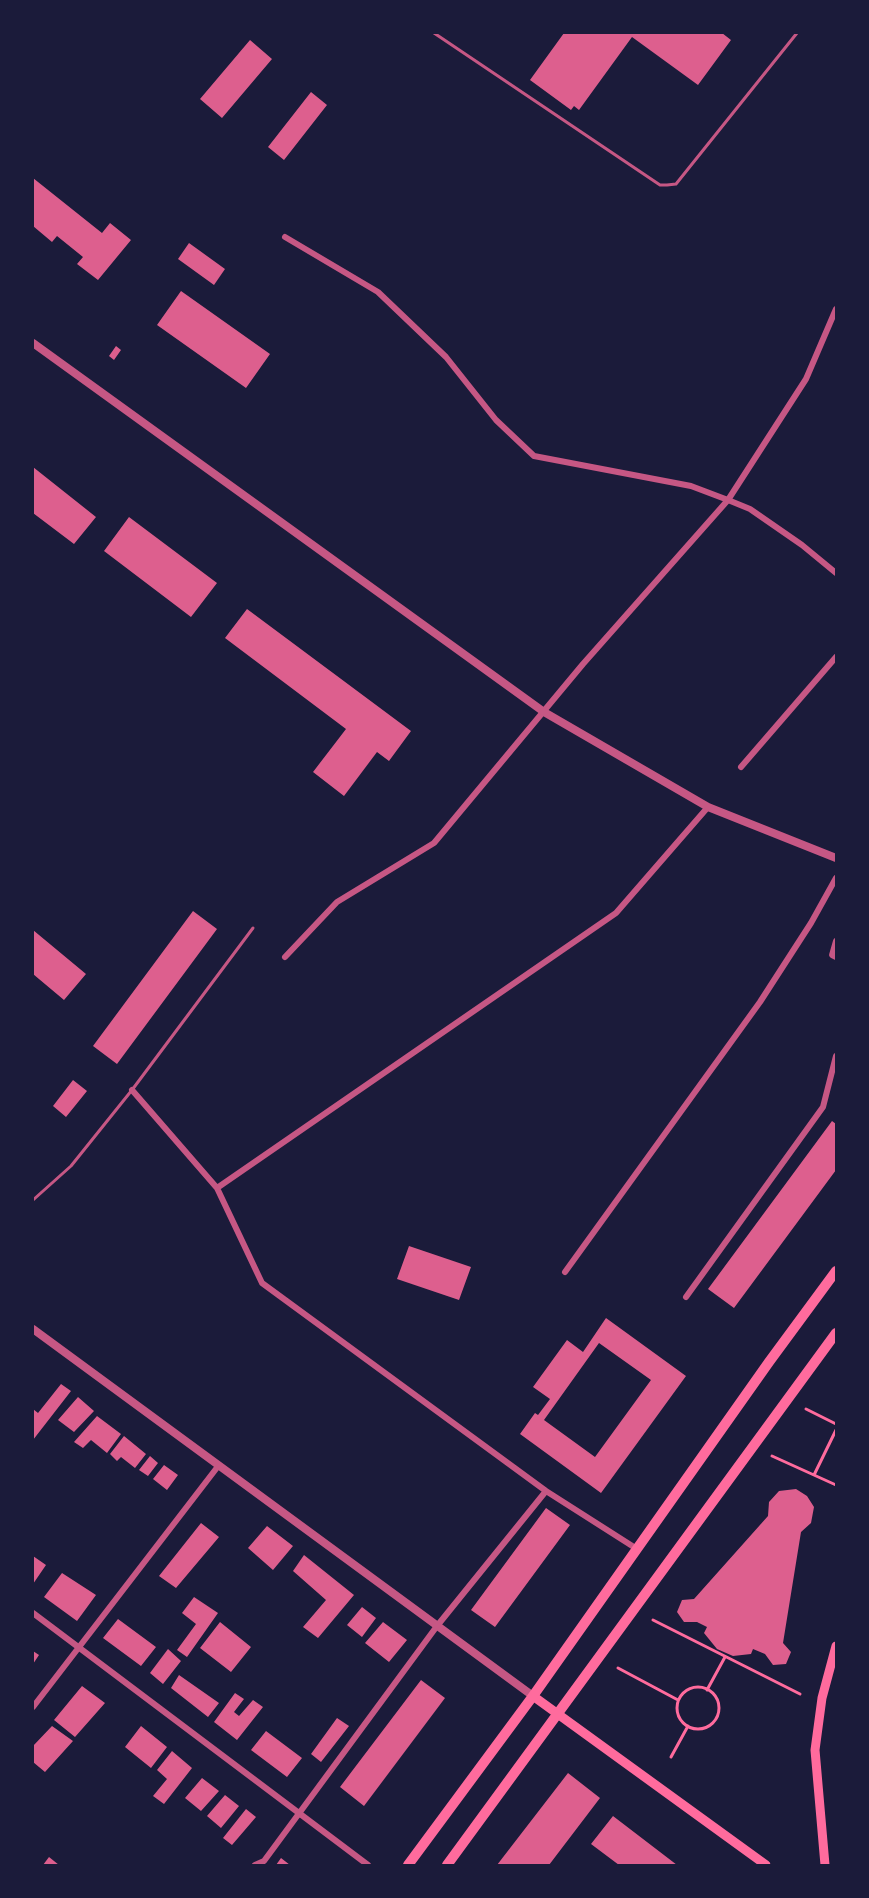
<!DOCTYPE html>
<style>
body{margin:0}
#map{position:relative;width:869px;height:1898px;overflow:hidden;background:#1b1b3a;font-family:"IBM Plex Sans",sans-serif}
canvas{display:block}
.frame{position:absolute;inset:0;border:34px solid #1b1b3a;pointer-events:none}
</style>
<div id="map">
<canvas width="869" height="1898"></canvas>
<div class="frame"></div>
</div>
<script>
const c = document.querySelector('canvas').getContext('2d');
c.lineJoin = 'round';
function fillPath(path, color) {
  c.fillStyle = color;
  c.fill(path, 'evenodd');
}
function poly(rows) {
  const path = new Path2D();
  for (const r of rows) {
    if (r.length === 3) {
      path.moveTo(r[0] + r[2], r[1]);
      path.arc(r[0], r[1], r[2], 0, 2 * Math.PI);
      continue;
    }
    path.moveTo(r[0], r[1]);
    for (let i = 2; i < r.length; i += 2) path.lineTo(r[i], r[i + 1]);
  }
  return path;
}
function trace(path, color, width, dash) {
  c.strokeStyle = color;
  c.lineWidth = width;
  c.lineCap = dash ? 'butt' : 'round';
  c.setLineDash(dash || []);
  c.stroke(path);
}
fillPath(poly([
 [564,33,722,33,731,40,698,85,632,37,579,110,574,106,571,110,530,80],
 [250,40,272,59,222,118,200,99],
 [311,92,327,105,284,160,268,147],
 [33,178,102,233,110,223,131,240,98,280,77,264,83,257,57,236,52,242,33,226],
 [189,243,225,269,214,285,178,259],
 [181,291,270,354,246,388,157,325],
 [116,346,121,350,114,360,109,356],
 [33,467,96,517,74,544,33,513],
 [129,517,217,583,191,617,104,551],
 [247,609,411,731,389,761,377,752,344,796,313,772,346,729,225,638],
 [193,911,217,929,117,1064,93,1046],
 [33,930,86,974,64,1000,33,974],
 [73,1080,87,1091,66,1117,53,1106],
 [832,1121,836,1124,836,1170,734,1308,708,1289],
 [409,1246,471,1267,459,1300,397,1279],
 [606,1318,686,1376,601,1493,520,1434,535,1413,538,1415,550,1399,533,1387,567,1340,583,1352],
 [599,1343,651,1380,595,1457,544,1420],
 [61,1384,71,1391,33,1440,33,1409,38,1413],
 [78,1397,94,1411,74,1432,58,1420],
 [97,1416,121,1434,107,1453,91,1440,83,1448,74,1442],
 [124,1436,146,1454,135,1468,121,1457,117,1461,110,1454],
 [150,1456,158,1463,148,1476,139,1470],
 [164,1465,178,1475,167,1490,153,1479],
 [796,1489,807,1496,814,1507,811,1523,801,1532,783,1643,791,1652,786,1664,773,1665,765,1654,753,1649,751,1654,733,1656,717,1649,704,1633,707,1627,697,1622,684,1622,677,1612,682,1600,694,1599,768,1516,769,1502,779,1491],
 [546,1508,570,1525,495,1627,471,1610],
 [201,1523,219,1537,176,1588,159,1576],
 [267,1526,293,1546,273,1570,248,1548],
 [304,1555,354,1595,318,1638,303,1627,326,1600,293,1571],
 [33,1556,46,1565,33,1584],
 [62,1573,96,1595,77,1621,44,1597],
 [194,1597,218,1613,187,1657,177,1650,196,1624,182,1613],
 [362,1607,376,1618,362,1637,347,1625],
 [118,1619,156,1647,141,1666,103,1638],
 [220,1622,251,1647,231,1672,200,1648],
 [383,1622,407,1640,389,1662,365,1643],
 [168,1649,181,1661,163,1684,150,1673],
 [33,1651,39,1655,33,1664],
 [179,1675,219,1703,208,1717,171,1688],
 [421,1680,445,1698,364,1806,340,1787],
 [82,1686,105,1703,75,1737,54,1720],
 [235,1693,244,1699,234,1712,239,1716,253,1700,263,1707,237,1740,214,1722],
 [337,1718,349,1726,321,1762,311,1754],
 [52,1726,73,1741,45,1772,33,1762,33,1746],
 [141,1726,167,1747,151,1768,125,1747],
 [266,1731,302,1758,287,1777,251,1750],
 [172,1751,192,1768,164,1804,153,1796,167,1779,157,1770],
 [568,1773,600,1798,549,1865,497,1865],
 [202,1778,219,1791,201,1811,185,1798],
 [225,1795,239,1806,221,1828,207,1816],
 [246,1809,256,1817,232,1845,223,1838],
 [613,1816,677,1865,619,1865,591,1844],
 [49,1857,59,1865,43,1865],
 [281,1858,290,1865,276,1865]
]), '#dd5f8e');
trace(poly([
 [806,1409,836,1424],
 [772,1456,836,1485],
 [814,1475,836,1430],
 [653,1620,800,1694],
 [618,1668,678,1700],
 [698,1708,21],
 [707,1690,725,1657],
 [671,1757,688,1726]
]), '#ff6b9d', 3);
trace(poly([
 [434,33,660,185,667,185,676,184,797,33],
 [33,1200,71,1166,132,1090,253,928]
]), '#c65784', 3);
trace(poly([
 [285,237,378,292,446,357,496,420,534,456,691,486,728,500,750,509,802,545,836,573],
 [741,767,836,657],
 [836,941,832,955,836,957],
 [285,957,337,902,434,843,583,664,728,500,806,379,836,309],
 [132,1090,217,1188,262,1283,546,1491,637,1549],
 [217,1188,616,913,708,807],
 [565,1272,760,1002,811,923,836,878],
 [686,1297,823,1107,836,1056],
 [33,1613,368,1865],
 [33,1707,219,1465],
 [255,1865,264,1861,437,1626,546,1491]
]), '#c65784', 6);
trace(poly([
 [33,343,544,712,708,807,836,858],
 [33,1329,533,1696]
]), '#c65784', 8);
trace(poly([
 [533,1696,766,1865],
 [825,1865,815,1750,822,1698,836,1646]
]), '#ff6b9d', 9);
trace(poly([
 [408,1865,533,1696,769,1362,836,1271],
 [447,1865,836,1333]
]), '#ff6b9d', 10);
</script>
